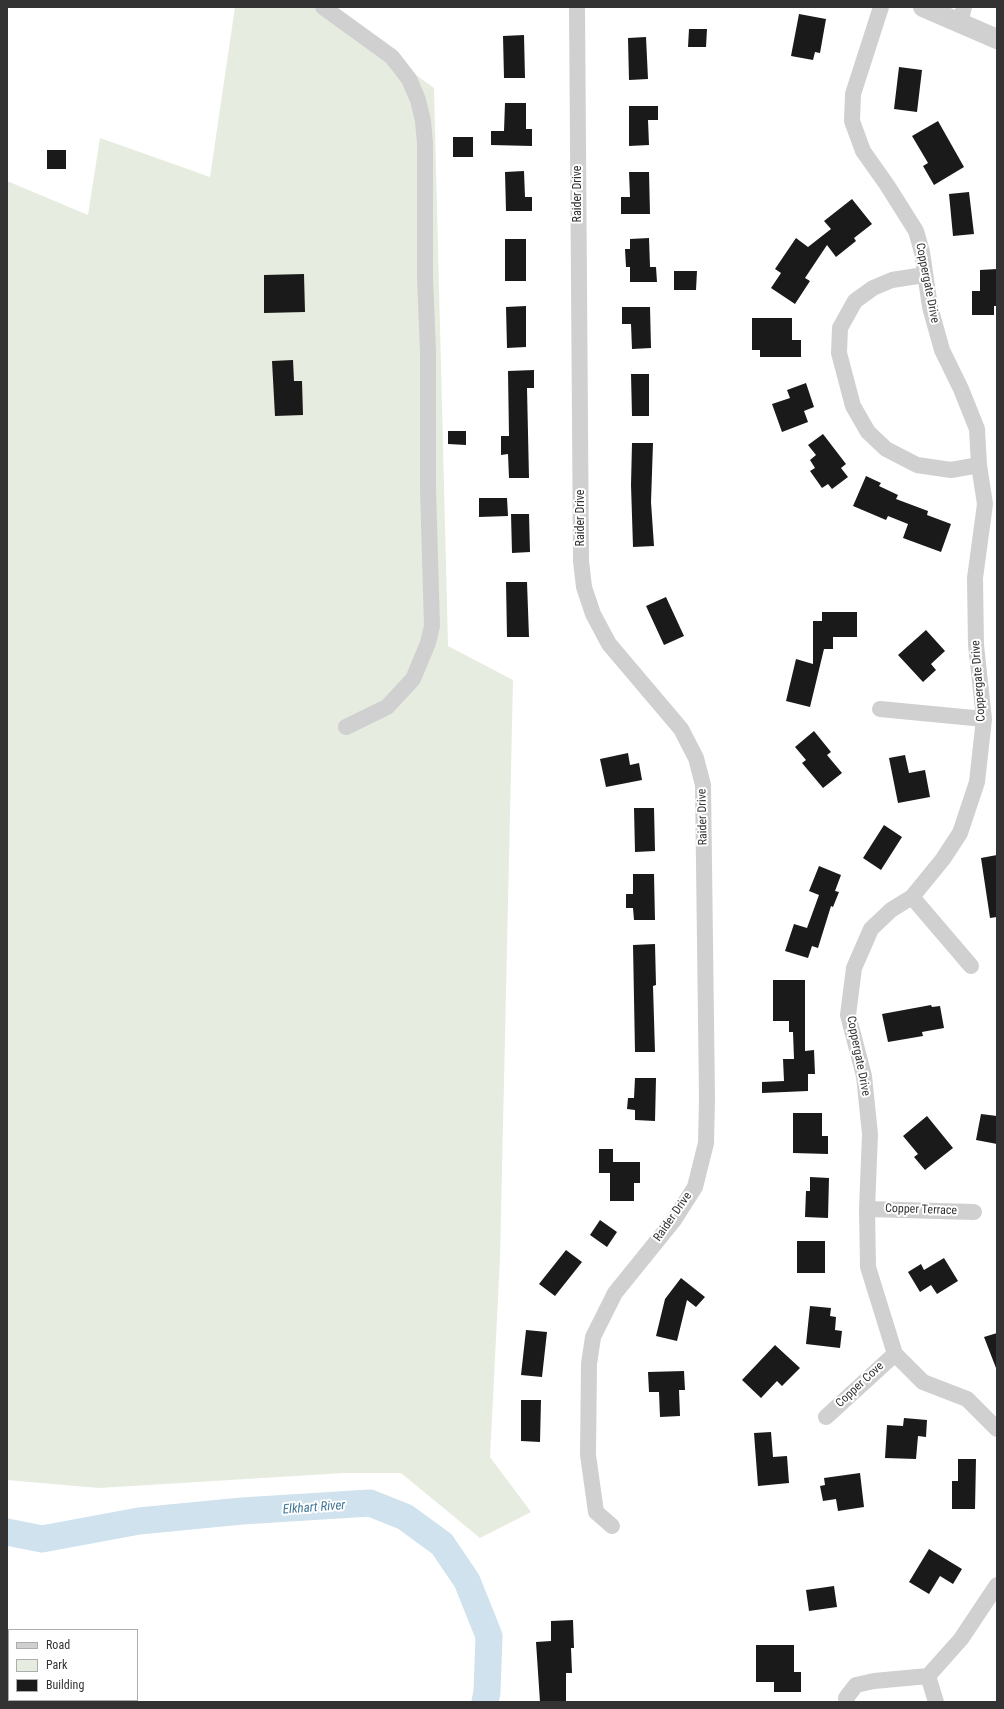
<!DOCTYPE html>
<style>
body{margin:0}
#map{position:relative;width:1004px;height:1709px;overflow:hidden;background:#fff;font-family:"Roboto Condensed",sans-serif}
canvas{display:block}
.frame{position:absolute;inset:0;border:8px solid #333;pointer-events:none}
.legend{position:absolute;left:8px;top:1629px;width:130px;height:72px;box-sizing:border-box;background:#fff;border:1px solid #adadad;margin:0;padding:5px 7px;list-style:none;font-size:12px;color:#333}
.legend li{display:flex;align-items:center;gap:8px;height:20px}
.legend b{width:20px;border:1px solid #adadad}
</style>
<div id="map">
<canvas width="1004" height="1709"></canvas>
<div class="frame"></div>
<ul class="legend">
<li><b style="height:5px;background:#d0d0d0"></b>Road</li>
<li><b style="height:11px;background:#e6ecdf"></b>Park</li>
<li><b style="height:11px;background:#1a1a1a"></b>Building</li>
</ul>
</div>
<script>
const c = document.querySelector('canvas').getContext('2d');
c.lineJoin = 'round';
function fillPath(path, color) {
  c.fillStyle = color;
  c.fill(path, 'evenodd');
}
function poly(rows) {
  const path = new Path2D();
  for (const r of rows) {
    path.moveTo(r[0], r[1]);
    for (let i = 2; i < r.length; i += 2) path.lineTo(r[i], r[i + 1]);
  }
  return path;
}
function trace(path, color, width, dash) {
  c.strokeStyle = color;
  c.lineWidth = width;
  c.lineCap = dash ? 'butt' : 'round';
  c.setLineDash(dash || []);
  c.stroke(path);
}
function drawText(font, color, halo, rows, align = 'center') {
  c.font = font + ' "Roboto Condensed",sans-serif';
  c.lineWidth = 4;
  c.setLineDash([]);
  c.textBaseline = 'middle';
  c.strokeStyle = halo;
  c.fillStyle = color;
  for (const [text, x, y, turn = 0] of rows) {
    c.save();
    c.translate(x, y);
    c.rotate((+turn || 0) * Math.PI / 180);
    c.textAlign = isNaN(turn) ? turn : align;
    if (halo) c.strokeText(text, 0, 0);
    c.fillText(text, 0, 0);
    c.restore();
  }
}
fillPath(poly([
 [235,7,321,7,434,88,448,646,513,680,500,1258,490,1457,531,1512,480,1538,401,1473,344,1473,99,1488,7,1480,7,181,88,215,100,138,210,177]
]), '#e6ecdf');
trace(poly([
 [7,1532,42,1539,139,1521,242,1511,370,1503,405,1517,442,1544,467,1581,489,1636,487,1692,485,1702]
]), '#cfe2ee', 27);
fillPath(poly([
 [799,14,826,19,820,53,815,52,813,60,791,56],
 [689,29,707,29,706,47,688,47],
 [524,35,525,78,504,78,503,36],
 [646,37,648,79,629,80,628,38],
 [899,67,922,70,917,112,894,109],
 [505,103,526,103,526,129,532,129,532,146,491,145,491,131,504,131],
 [629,106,658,106,658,120,648,120,649,145,629,146],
 [938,121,964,167,934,185,923,166,928,163,912,136],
 [453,137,473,137,473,157,453,157],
 [47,150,66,150,66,169,47,169],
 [524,171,525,197,532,197,532,211,506,211,505,172],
 [629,172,649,172,650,214,621,214,621,197,630,197],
 [969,192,974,234,953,236,949,194],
 [852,199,872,224,854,238,856,241,836,257,827,245,805,278,810,281,795,304,771,288,781,273,775,269,796,238,808,247,831,229,824,221],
 [649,238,650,267,656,267,657,282,630,282,630,267,626,267,625,249,630,249,630,239],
 [505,239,526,239,526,281,505,281],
 [997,269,997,306,994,306,994,315,972,315,972,291,980,291,980,270],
 [674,271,697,271,696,290,674,290],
 [304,274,305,312,264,313,264,275],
 [526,306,526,347,507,348,506,307],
 [622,307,650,307,651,348,632,349,631,324,622,324],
 [752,318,792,318,792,340,801,340,801,357,760,357,760,350,752,350],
 [293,360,294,381,302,381,303,415,275,416,272,361],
 [534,370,534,388,527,388,529,478,509,478,508,454,501,455,501,436,509,436,508,371],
 [631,374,649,374,649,416,632,416],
 [806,383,814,407,804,411,808,422,782,432,772,404,790,398,787,390],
 [448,431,466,431,466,445,448,444],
 [823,434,846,464,841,468,848,477,832,489,828,484,822,488,810,471,815,468,810,460,816,455,808,445],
 [632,443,653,443,651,502,654,546,633,547,631,485],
 [866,476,881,483,879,486,898,495,896,499,928,511,927,515,951,524,941,552,903,538,908,524,888,516,886,520,853,506],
 [479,498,507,498,508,516,479,517],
 [511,514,529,514,530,552,512,553],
 [506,582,527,582,529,637,507,637],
 [666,597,684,636,664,645,646,606],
 [822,612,857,612,857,637,833,637,833,649,824,649,810,707,786,701,796,659,813,664,813,621,822,621],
 [926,630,945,651,931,664,936,670,923,682,898,655],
 [814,731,831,752,827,755,842,773,823,788,802,763,806,760,795,747],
 [628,753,630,765,639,763,642,780,606,787,600,759],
 [905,755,909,773,925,770,930,797,898,803,889,758],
 [634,808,654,808,655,851,635,852],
 [884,825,902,837,881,870,863,858],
 [997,855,997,917,990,918,981,858],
 [819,866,841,875,835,891,839,892,833,907,831,906,818,948,812,946,808,958,785,951,794,924,807,928,819,895,809,891],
 [633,874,654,874,655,920,634,920,633,908,626,908,626,894,633,894],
 [655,944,656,985,653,986,655,1052,635,1052,633,945],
 [773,980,805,980,805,1051,814,1050,815,1074,808,1074,808,1091,762,1093,762,1082,784,1081,783,1059,794,1059,793,1032,789,1032,789,1021,773,1021],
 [931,1005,932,1007,940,1006,944,1028,922,1032,923,1036,888,1042,882,1014],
 [635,1078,656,1078,655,1121,635,1120,635,1110,627,1109,628,1098,634,1098],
 [793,1113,822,1113,822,1136,828,1136,828,1154,793,1153],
 [981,1114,997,1116,997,1144,976,1140],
 [927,1116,953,1148,925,1170,914,1157,918,1154,903,1136],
 [599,1149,613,1149,613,1162,640,1162,640,1183,634,1183,634,1201,610,1201,610,1173,599,1173],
 [810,1177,829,1178,828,1218,805,1217,806,1191,810,1191],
 [600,1220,617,1232,607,1247,590,1235],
 [797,1241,825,1241,825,1273,797,1273],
 [566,1250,582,1262,555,1296,539,1284],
 [944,1258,958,1281,937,1294,931,1285,920,1292,908,1272,921,1264,924,1270],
 [681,1278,705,1297,696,1307,687,1300,677,1341,656,1336,665,1299],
 [810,1306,831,1308,830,1316,836,1317,835,1330,842,1331,840,1348,806,1344],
 [526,1330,547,1332,542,1377,521,1375],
 [997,1333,997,1368,996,1368,984,1337],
 [775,1345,800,1368,782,1386,777,1381,761,1398,742,1380],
 [684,1371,685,1390,679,1390,680,1416,660,1417,659,1392,649,1392,648,1372],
 [521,1400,541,1400,540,1442,521,1441],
 [904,1418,927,1420,926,1437,918,1436,916,1459,885,1458,887,1425,903,1426],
 [771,1432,773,1457,787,1456,789,1483,758,1486,754,1433],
 [958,1459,976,1459,975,1509,952,1509,952,1481,958,1481],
 [860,1473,864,1507,838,1511,836,1499,823,1501,820,1486,825,1485,824,1478],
 [929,1549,962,1569,953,1584,940,1576,929,1594,909,1582],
 [834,1586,837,1607,809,1611,806,1590],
 [573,1620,574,1648,571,1648,572,1673,566,1673,566,1702,540,1702,536,1642,551,1641,551,1621],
 [756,1645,794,1645,794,1672,801,1672,801,1692,774,1692,774,1682,756,1682]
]), '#1a1a1a');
trace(poly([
 [323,7,392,57,409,79,418,100,423,121,425,143,425,277,428,352,428,488,432,626,428,643,413,679,387,707,346,727],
 [577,7,581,561,584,587,593,614,609,644,681,729,696,758,703,785,707,1099,706,1143,695,1187,674,1220,615,1293,593,1337,589,1364,588,1455,596,1512,612,1526],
 [881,7,853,94,852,121,863,151,887,185,916,231,922,252,930,307,942,350,961,389,977,429,979,465,985,504,975,578,976,645,984,719,977,782,960,833,943,859,912,897,891,910,871,929,854,968,848,1015,864,1076,870,1134,867,1209,868,1267,895,1354,923,1382,967,1399,997,1429],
 [960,23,964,7],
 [924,275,892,280,873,288,855,301,840,328,839,353,853,406,868,432,886,449,917,465,951,470,979,465],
 [880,709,984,719],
 [912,897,971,966],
 [867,1209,974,1212],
 [826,1417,895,1354],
 [928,1676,936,1702],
 [847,1702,846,1698,856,1685,874,1681,928,1676,961,1639,997,1585]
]), '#d0d0d0', 16);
trace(poly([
 [923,7,997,39]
]), '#d0d0d0', 20);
drawText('12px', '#333', '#fff', [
 ["Raider Drive",578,194,-90],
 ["Coppergate Drive",927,283,79],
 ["Raider Drive",581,518,-90],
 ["Coppergate Drive",979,681,-94],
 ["Raider Drive",703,817,-91],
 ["Coppergate Drive",858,1056,79],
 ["Copper Terrace",921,1210,2],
 ["Raider Drive",673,1217,-55],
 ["Copper Cove",860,1385,-43]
]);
drawText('italic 13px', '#3f7597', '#fff', [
 ["Elkhart River",314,1508,-4]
]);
</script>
